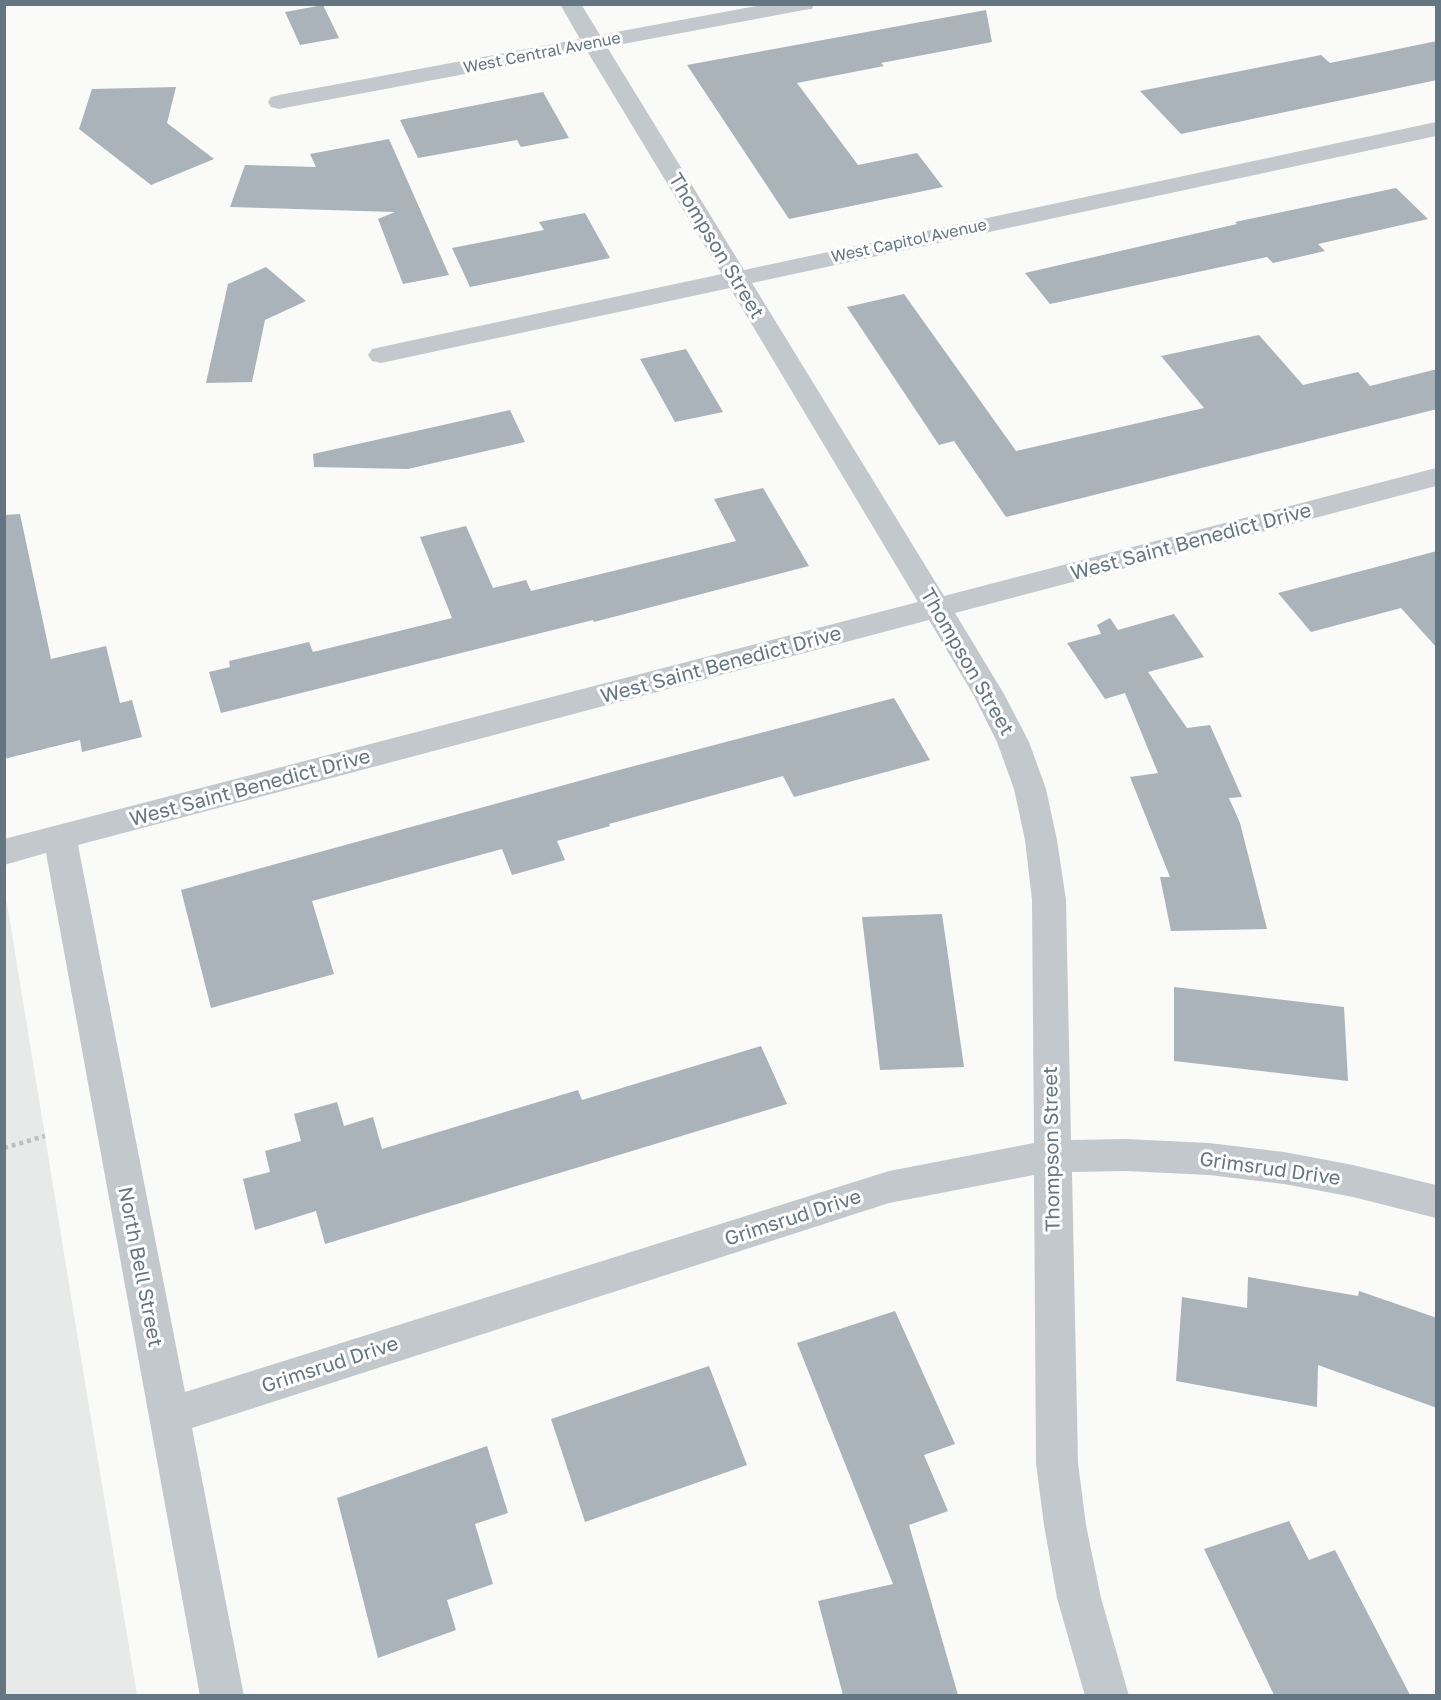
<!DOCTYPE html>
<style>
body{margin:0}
#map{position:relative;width:1441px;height:1700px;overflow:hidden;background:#fafaf8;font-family:"Golos Text",sans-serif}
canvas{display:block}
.frame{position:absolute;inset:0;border:6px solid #657683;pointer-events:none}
</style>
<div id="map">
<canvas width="1441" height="1700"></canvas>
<div class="frame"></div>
</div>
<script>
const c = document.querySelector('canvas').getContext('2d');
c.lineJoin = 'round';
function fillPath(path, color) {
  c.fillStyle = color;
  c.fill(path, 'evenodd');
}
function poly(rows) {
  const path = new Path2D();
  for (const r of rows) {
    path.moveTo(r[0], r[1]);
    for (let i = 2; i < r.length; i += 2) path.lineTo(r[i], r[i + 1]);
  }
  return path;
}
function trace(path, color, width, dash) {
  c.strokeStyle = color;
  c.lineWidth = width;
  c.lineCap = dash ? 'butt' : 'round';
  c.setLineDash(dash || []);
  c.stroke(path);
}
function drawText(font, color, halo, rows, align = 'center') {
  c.font = font + ' "Golos Text",sans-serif';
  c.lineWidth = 6;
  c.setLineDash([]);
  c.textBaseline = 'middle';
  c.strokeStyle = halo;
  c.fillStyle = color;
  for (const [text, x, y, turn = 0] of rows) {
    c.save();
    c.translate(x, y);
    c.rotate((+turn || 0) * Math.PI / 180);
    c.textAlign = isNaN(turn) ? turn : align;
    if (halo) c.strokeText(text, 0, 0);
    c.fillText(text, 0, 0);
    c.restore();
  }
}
fillPath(poly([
 [7,903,83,1370,137,1695,5,1695,4,904]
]), '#e8e9e9');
fillPath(poly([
 [323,5,339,38,300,45,285,12],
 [986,10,992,42,881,63,884,66,797,83,858,165,917,153,943,187,789,219,687,65],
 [1437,41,1437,80,1181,134,1140,91,1321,55,1330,63],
 [176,87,167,123,214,159,151,185,79,129,92,89],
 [543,92,569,138,521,147,517,140,418,158,400,120],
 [389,139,449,275,403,284,378,219,395,212,230,207,245,165,316,167,310,154],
 [1396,188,1428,219,1318,244,1325,251,1273,263,1267,257,1050,304,1025,273,1237,224,1235,222],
 [585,213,610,258,470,287,452,248,544,230,539,222],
 [266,267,306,301,265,320,252,382,206,383,228,284],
 [904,294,1016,451,1204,408,1161,356,1259,335,1303,385,1358,372,1370,386,1437,369,1437,409,1006,517,954,441,939,445,847,307],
 [686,349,723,412,675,422,640,359],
 [510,410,525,442,408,469,314,467,313,454],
 [763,488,809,566,594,622,593,620,221,713,209,672,230,667,229,661,309,642,313,652,452,618,420,537,466,526,493,588,526,580,531,591,736,541,714,499],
 [20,514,51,659,106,646,120,703,132,700,142,737,82,752,80,740,4,759,4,515],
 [1437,551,1437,648,1401,608,1311,632,1278,593],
 [1174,614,1204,657,1148,672,1187,728,1210,725,1242,797,1229,798,1240,823,1267,929,1171,931,1160,877,1170,877,1130,777,1158,773,1125,693,1105,699,1067,643,1101,634,1097,625,1110,618,1118,630],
 [894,698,930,760,794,797,783,776,609,824,610,826,557,841,565,860,512,875,502,849,312,901,334,974,211,1008,181,890,619,770],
 [942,914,964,1067,880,1070,862,917],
 [1174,987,1344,1007,1348,1081,1174,1061],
 [761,1046,787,1104,325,1244,316,1211,255,1230,243,1179,270,1172,265,1151,301,1141,294,1114,337,1102,344,1126,373,1117,382,1149,578,1090,582,1100],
 [1248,1277,1358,1296,1359,1291,1437,1318,1437,1408,1318,1365,1317,1407,1176,1381,1182,1297,1247,1308],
 [895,1311,955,1444,924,1455,948,1511,909,1525,958,1695,843,1695,818,1601,893,1584,797,1343],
 [709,1366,747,1465,585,1522,551,1419],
 [487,1446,508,1513,475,1524,493,1584,447,1600,456,1630,378,1658,337,1498],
 [1289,1521,1309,1560,1335,1550,1410,1695,1274,1695,1204,1549]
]), '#aab3b9');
trace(poly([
 [4,1148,45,1136]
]), '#bbbfc2', 4.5, [4, 4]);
fillPath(poly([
 [560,4,581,4,600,35,767,4,814,4,812,9,804,10,607,47,744,270,1436,122,1436,136,752,283,944,596,1436,468,1436,486,955,613,1004,694,1029,742,1046,789,1057,840,1066,900,1071,1140,1126,1139,1209,1143,1284,1152,1353,1165,1436,1185,1436,1218,1353,1197,1284,1184,1209,1175,1126,1171,1072,1172,1078,1463,1086,1525,1101,1598,1129,1696,1085,1696,1057,1598,1044,1525,1036,1463,1034,1175,889,1203,192,1428,244,1696,200,1696,46,853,4,865,4,839,918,602,730,288,381,363,372,361,368,355,372,349,381,347,722,274,587,51,279,109,271,107,268,102,271,97,279,95,580,39,560,4],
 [929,620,974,696,997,742,1014,789,1025,840,1032,900,1034,1143,889,1171,185,1392,78,845,929,620]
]), '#c3c8cc');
drawText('16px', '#657683', '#fff', [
 ["West Central Avenue",542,53,-11],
 ["West Capitol Avenue",909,241,-12]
]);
drawText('20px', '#657683', '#fff', [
 ["Thompson Street",716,246,59],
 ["West Saint Benedict Drive",1191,542,-15],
 ["Thompson Street",967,662,60],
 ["West Saint Benedict Drive",721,665,-15],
 ["West Saint Benedict Drive",250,788,-15],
 ["Thompson Street",1052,1149,-91],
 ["Grimsrud Drive",1270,1169,8],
 ["Grimsrud Drive",793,1218,-18],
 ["North Bell Street",140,1267,79],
 ["Grimsrud Drive",330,1365,-18]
]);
</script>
